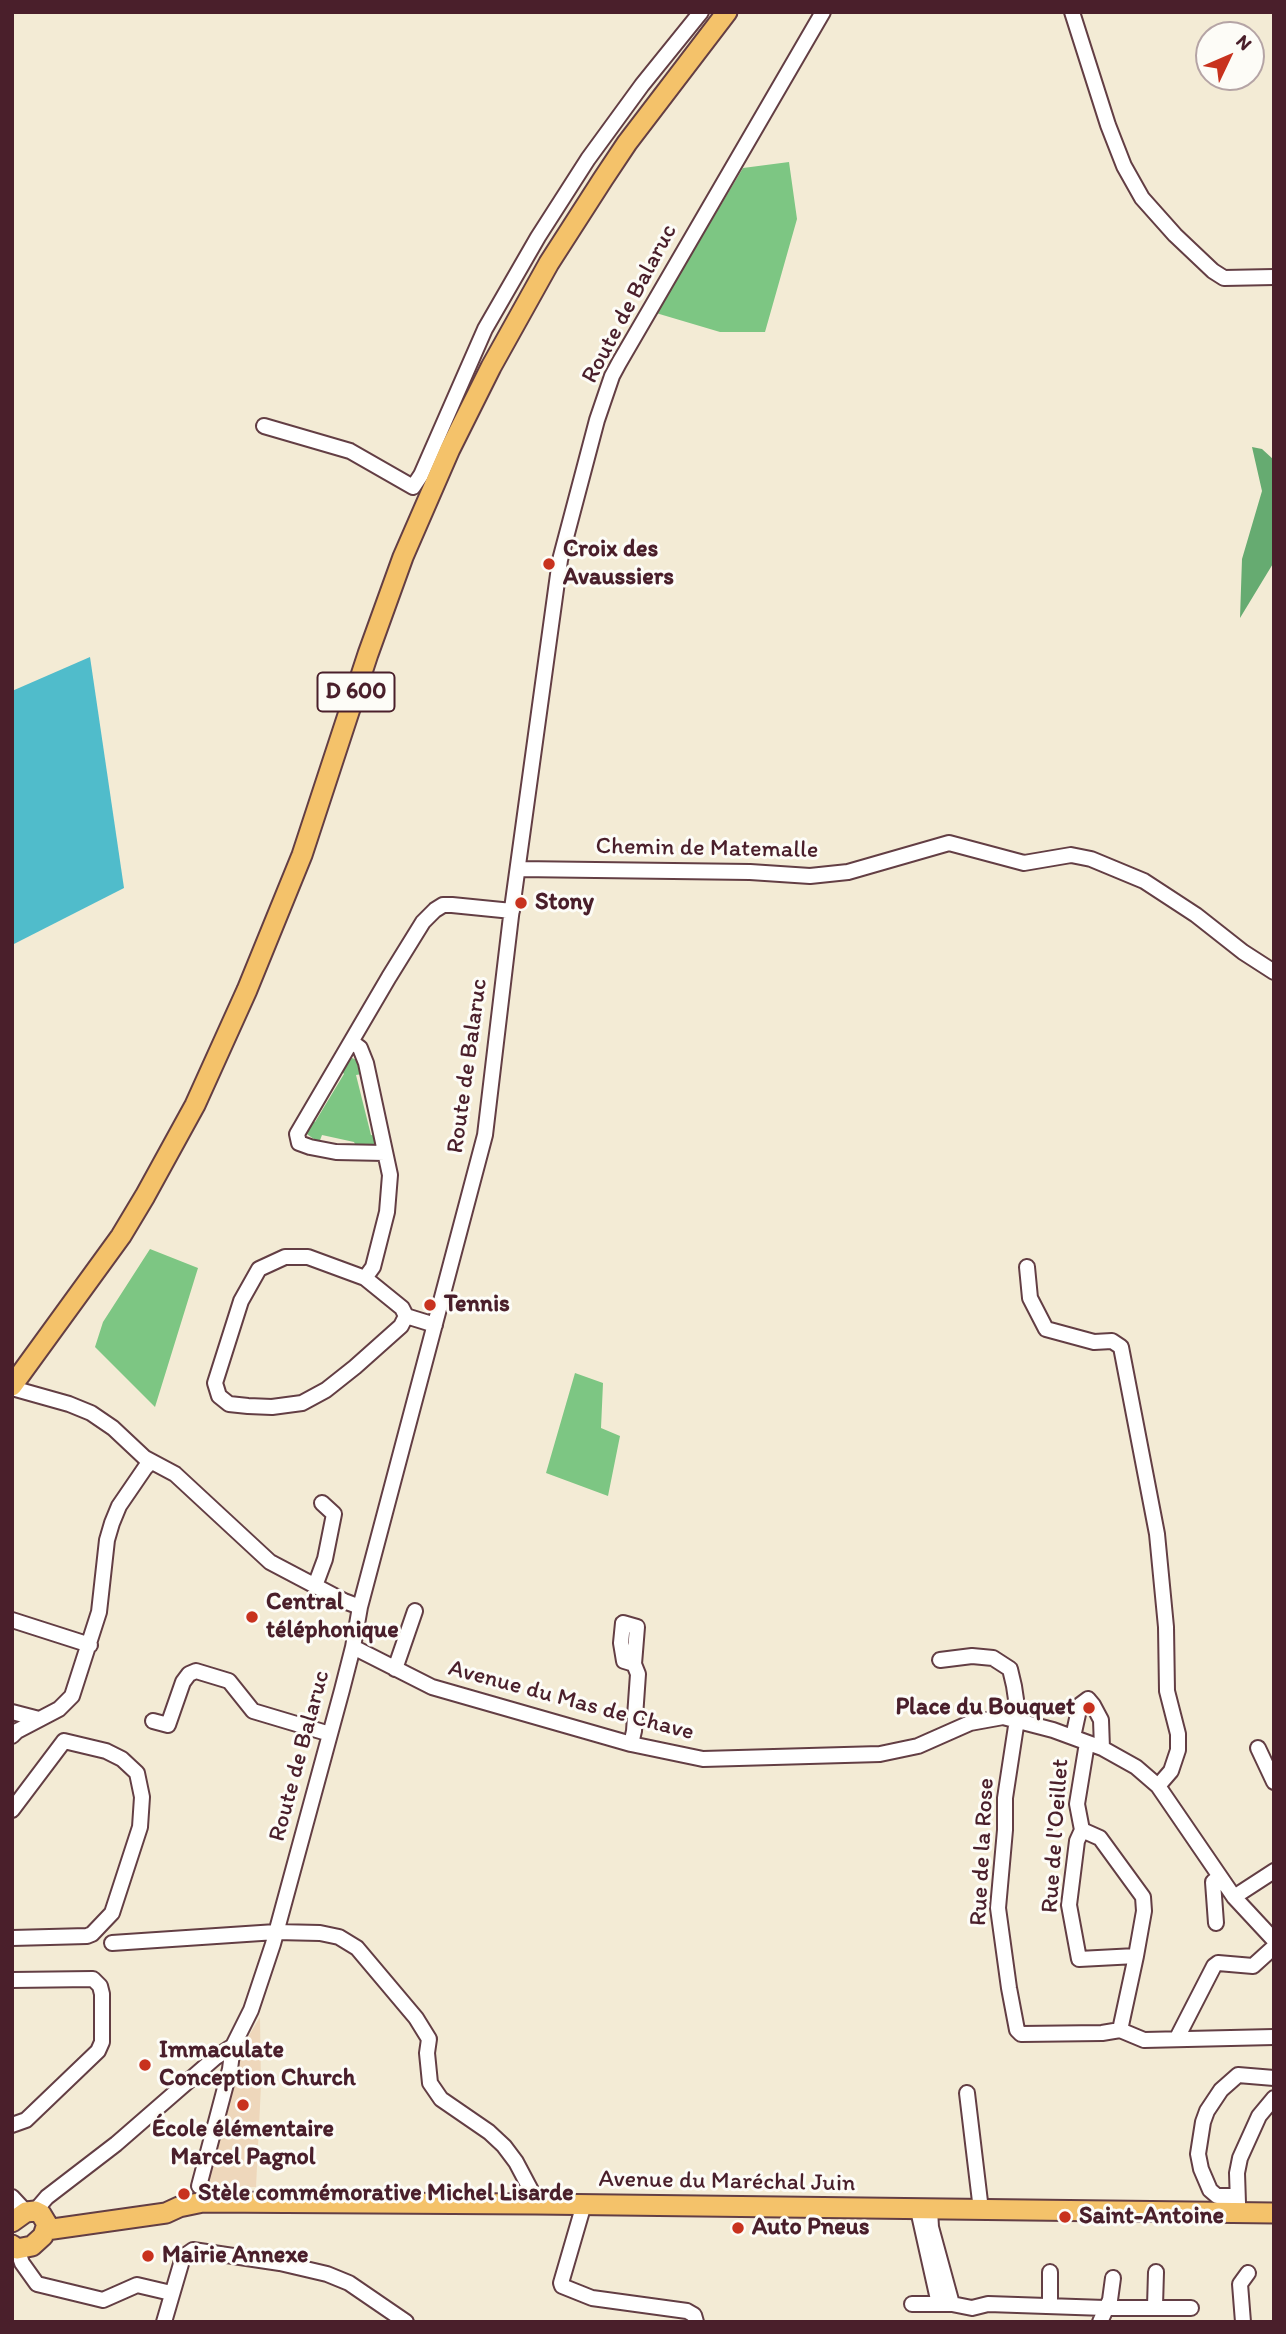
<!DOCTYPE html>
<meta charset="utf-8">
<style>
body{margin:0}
#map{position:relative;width:1286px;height:2334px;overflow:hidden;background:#f3ebd5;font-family:Itim,sans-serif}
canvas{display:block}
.frame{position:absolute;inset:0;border:14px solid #4a1f2b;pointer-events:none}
.north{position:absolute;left:1195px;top:21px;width:70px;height:70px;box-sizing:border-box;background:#fdfcf7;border:2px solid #b5a4a5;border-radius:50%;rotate:46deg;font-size:19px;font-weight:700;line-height:28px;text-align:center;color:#4a1f2b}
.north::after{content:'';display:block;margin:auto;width:24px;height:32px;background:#c8321e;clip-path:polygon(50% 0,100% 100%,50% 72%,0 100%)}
</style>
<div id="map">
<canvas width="1286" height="2334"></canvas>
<div class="frame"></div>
<div class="north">N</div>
</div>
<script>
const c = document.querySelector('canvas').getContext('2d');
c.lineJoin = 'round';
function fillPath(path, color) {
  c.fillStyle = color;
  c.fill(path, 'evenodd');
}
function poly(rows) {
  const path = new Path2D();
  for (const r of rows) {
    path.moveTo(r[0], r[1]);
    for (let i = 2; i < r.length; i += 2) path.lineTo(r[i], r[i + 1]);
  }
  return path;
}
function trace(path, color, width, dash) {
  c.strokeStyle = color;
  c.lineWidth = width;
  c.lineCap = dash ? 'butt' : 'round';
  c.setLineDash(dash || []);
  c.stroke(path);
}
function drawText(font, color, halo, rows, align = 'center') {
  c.font = font + ' Itim,sans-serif';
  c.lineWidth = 6;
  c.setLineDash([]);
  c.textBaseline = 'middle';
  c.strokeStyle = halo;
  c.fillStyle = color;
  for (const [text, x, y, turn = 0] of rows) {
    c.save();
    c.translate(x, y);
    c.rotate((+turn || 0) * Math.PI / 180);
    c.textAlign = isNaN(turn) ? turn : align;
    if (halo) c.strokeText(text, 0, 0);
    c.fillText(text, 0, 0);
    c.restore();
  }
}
fillPath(poly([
 [260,2017,261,2086,256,2187,203,2187,236,2052,242,2047]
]), '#eed7bb');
fillPath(poly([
 [789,162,797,219,765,332,720,332,656,313,743,168],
 [352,1058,357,1060,362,1074,356,1075,371,1135,378,1136,376,1143,372,1147,356,1146,354,1142,322,1135,319,1143,307,1134,306,1125,309,1118,315,1122,344,1074,340,1069,347,1059],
 [150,1249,198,1268,155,1407,95,1347,103,1322],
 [575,1373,603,1383,601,1428,620,1436,608,1496,546,1473]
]), '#7dc683');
fillPath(poly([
 [1252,447,1262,449,1274,460,1274,562,1240,618,1242,559,1262,491]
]), '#66ab71');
fillPath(poly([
 [90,657,124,888,12,945,12,691]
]), '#50bccb');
const minor = poly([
 [1072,12,1108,125,1124,166,1142,198,1175,235,1213,271,1224,278,1274,277],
 [264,426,350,451,413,487,421,475,485,329,538,237,588,159,642,85,701,12],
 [519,869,750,872,810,876,848,872,949,843,1024,863,1071,855,1091,859,1144,881,1196,915,1243,952,1274,972],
 [352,1042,360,1048,366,1063,390,1175,387,1212,373,1267,365,1278],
 [385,1153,336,1152,310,1147,299,1143,297,1134,389,977,423,922,435,910,443,905,452,905,512,911],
 [1027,1267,1030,1298,1046,1329,1094,1342,1112,1341,1121,1347,1157,1534,1166,1627,1167,1691,1178,1734,1178,1750,1171,1771,1158,1786],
 [406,1316,401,1326,355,1367,326,1390,302,1403,272,1407,248,1406,229,1404,219,1396,215,1383,241,1301,259,1269,285,1257,308,1257,365,1278,402,1308,406,1316,435,1325],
 [12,1388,69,1404,91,1413,113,1428,145,1458,175,1474,270,1562,344,1601,360,1607],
 [315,1586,325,1559,334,1514,322,1503],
 [12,1620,90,1645],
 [353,1647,432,1687,631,1744,703,1759,880,1754,918,1746,970,1723,1003,1717,1053,1730,1102,1748,1136,1767,1158,1786,1234,1897,1274,1940],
 [940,1660,972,1656,993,1658,1010,1669,1014,1686,1018,1713,1005,1798,1005,1830,998,1908,1009,1988,1017,2030,1021,2034,1102,2033,1120,2030,1136,1956,1144,1911,1143,1897,1100,1838,1082,1830],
 [395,1669,415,1611],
 [12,1712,39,1719],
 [153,1721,168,1725,183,1682,189,1674,196,1671,229,1681,253,1711,330,1734],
 [12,1736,17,1731,59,1709,72,1696,99,1612,107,1540,112,1523,119,1506,145,1468,151,1462],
 [1073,1737,1080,1705,1088,1699,1093,1705,1101,1720,1102,1748],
 [1087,1743,1077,1804,1082,1830,1077,1841,1069,1905,1079,1959,1136,1956],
 [631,1744,634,1731,638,1674,634,1664,637,1627,623,1623,621,1643,624,1661,634,1664],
 [1258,1748,1274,1782],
 [12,1810,64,1741,106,1751,122,1759,137,1773,142,1797,140,1827,112,1913,92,1934,87,1936,12,1938],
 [1234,1897,1274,1871],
 [1216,1923,1213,1882,1219,1877],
 [112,1943,276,1932,320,1933,339,1937,357,1948,416,2018,429,2039,427,2053,430,2083,441,2099,489,2132,504,2146,516,2162,534,2196,536,2204],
 [12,1980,93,1979,100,1986,102,1994,102,2042,98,2051,26,2120,12,2125],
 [1120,2030,1144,2040,1274,2037],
 [1177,2038,1214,1966,1218,1963,1253,1966,1274,1947],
 [967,2093,981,2210],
 [199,2186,230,2069,233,2046],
 [1236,2196,1217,2196,1210,2190,1201,2169,1198,2154,1203,2122,1207,2111,1221,2090,1238,2075,1274,2078],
 [12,2197,26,2212],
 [1238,2203,1237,2173,1240,2158,1259,2116,1274,2098],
 [584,2204,561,2283,562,2286,592,2298,687,2311,694,2315,696,2322],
 [918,2210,939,2304],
 [930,2210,931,2227,952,2304],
 [35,2211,47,2197,116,2144,216,2057,233,2046,251,2010,273,1944,342,1690,353,1647,360,1607,485,1135,511,916,560,560,597,420,612,376,619,363,823,12],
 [17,2249,22,2263,37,2284,103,2300,137,2285,171,2293],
 [1050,2272,1050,2306],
 [912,2304,952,2304,972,2308,988,2304,1105,2308,1191,2308],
 [1155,2306,1156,2272],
 [164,2322,183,2257,193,2250,280,2263,327,2274,349,2283,406,2322],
 [1100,2322,1110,2300,1113,2278],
 [1243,2322,1240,2284,1248,2273]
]);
const major = poly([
 [12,1386,121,1236,145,1196,195,1105,247,990,302,855,368,654,403,557,450,449,491,367,549,263,603,179,627,143,727,12],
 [12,2222,26,2212,35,2211,41,2214,47,2224,43,2236,32,2246,17,2249,12,2245],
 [46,2230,166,2213,179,2207,203,2202,536,2204,1274,2213]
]);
trace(minor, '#633e44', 18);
trace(major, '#633e44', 23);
trace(minor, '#fff', 14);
trace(major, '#f4c26a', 19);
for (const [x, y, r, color] of [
 [549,564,7,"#c8321e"],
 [521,903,7,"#c8321e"],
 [430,1305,7,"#c8321e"],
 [252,1617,7,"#c8321e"],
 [1089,1708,7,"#c8321e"],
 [145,2065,7,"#c8321e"],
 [243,2105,7,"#c8321e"],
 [184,2194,7,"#c8321e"],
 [1065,2217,7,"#c8321e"],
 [738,2228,7,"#c8321e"],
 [148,2256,7,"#c8321e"]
]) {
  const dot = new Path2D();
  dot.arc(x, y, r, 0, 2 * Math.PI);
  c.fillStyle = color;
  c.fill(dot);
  trace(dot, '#fdfcf7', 2.5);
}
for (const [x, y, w] of [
 [356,692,77]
]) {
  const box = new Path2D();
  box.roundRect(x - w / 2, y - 19.5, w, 39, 5);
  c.fillStyle = '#fdfcf7';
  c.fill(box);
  trace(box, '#4a1f2b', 2);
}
drawText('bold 23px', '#4a1f2b', null, [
 ["D 600",356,692]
]);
drawText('24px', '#4a1f2b', '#fdfcf7', [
 ["Route de Balaruc",630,304,-62],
 ["Chemin de Matemalle",707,849,1],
 ["Route de Balaruc",468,1066,-82],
 ["Avenue du Mas de Chave",571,1701,15],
 ["Route de Balaruc",300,1756,-75],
 ["Rue de l'Oeillet",1056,1836,-86],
 ["Rue de la Rose",983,1852,-87],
 ["Avenue du Maréchal Juin",727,2182,1]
]);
drawText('bold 24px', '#4a1f2b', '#fdfcf7', [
 ["Croix des",563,550],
 ["Avaussiers",563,578],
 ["Stony",535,903],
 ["Tennis",444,1305],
 ["Central",266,1603],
 ["téléphonique",266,1631],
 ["Place du Bouquet",1075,1708,"right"],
 ["Immaculate",159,2051],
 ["Conception Church",159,2079],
 ["École élémentaire",243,2130,"center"],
 ["Marcel Pagnol",243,2158,"center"],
 ["Stèle commémorative Michel Lisarde",198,2194],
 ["Saint-Antoine",1079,2217],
 ["Auto Pneus",752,2228],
 ["Mairie Annexe",162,2256]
], 'left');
</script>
